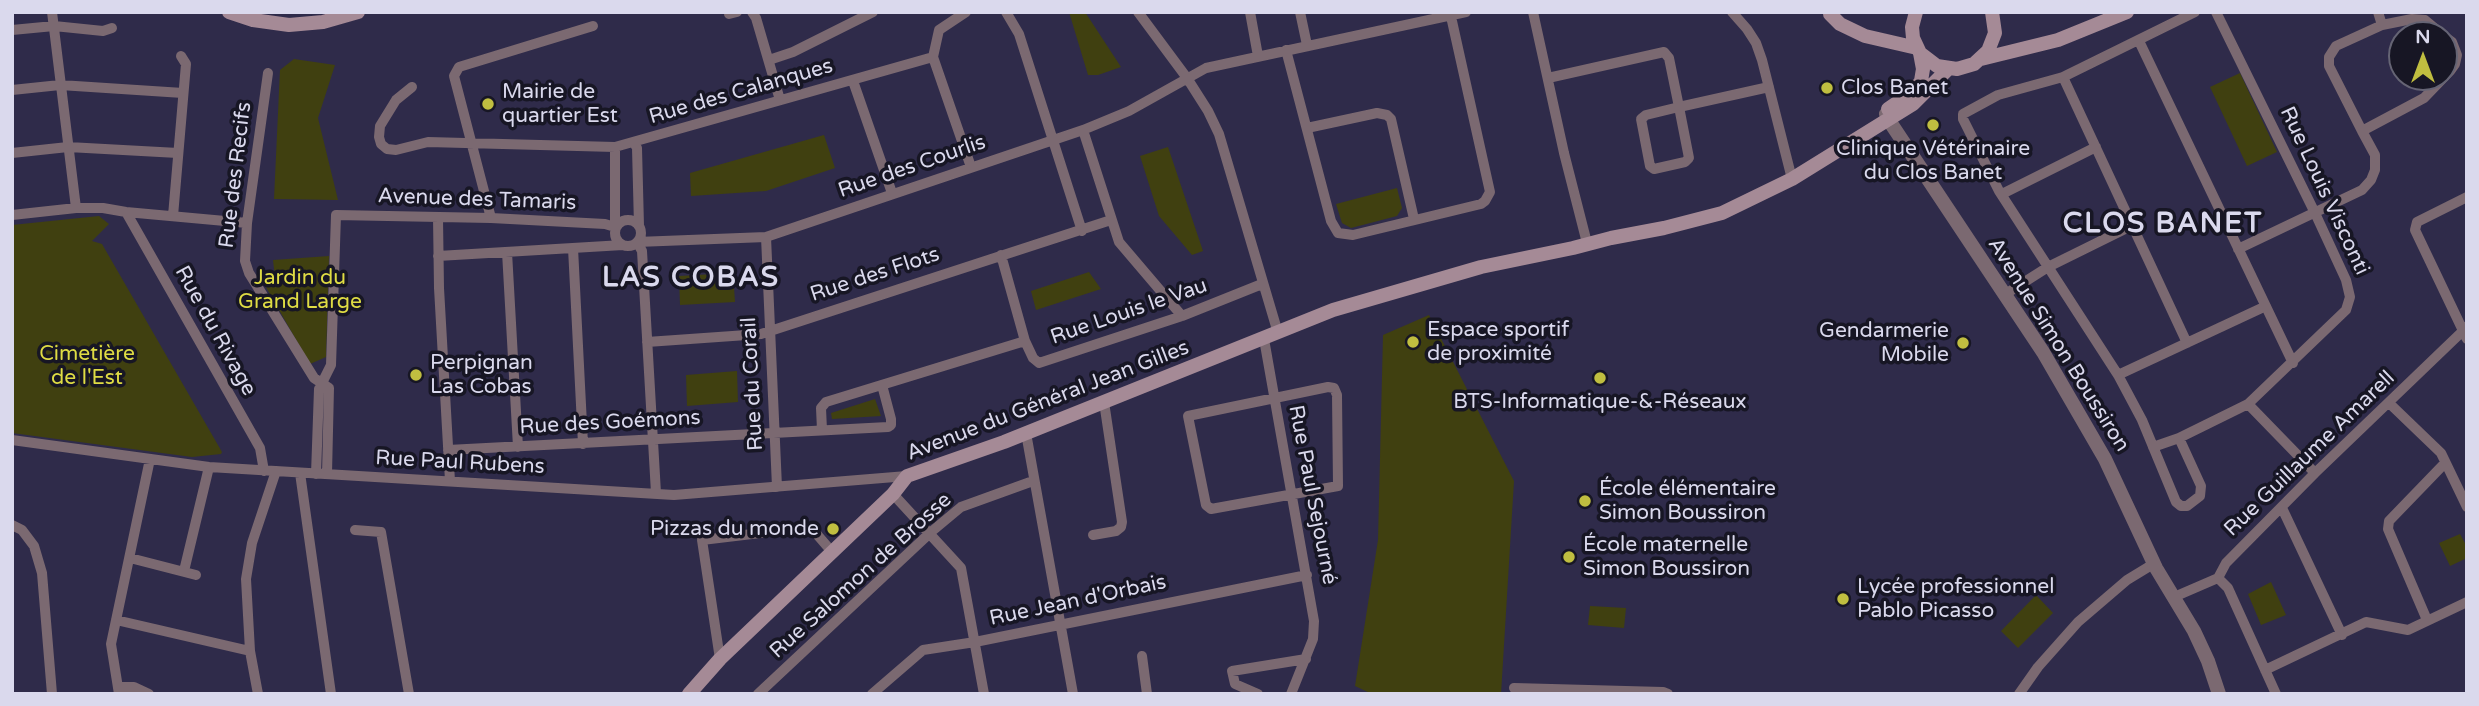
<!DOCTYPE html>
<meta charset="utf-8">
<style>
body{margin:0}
#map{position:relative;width:2479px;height:706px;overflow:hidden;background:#2f2b4a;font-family:"Varela Round",sans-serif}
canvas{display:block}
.frame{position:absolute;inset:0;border:14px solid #dad9ed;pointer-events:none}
.north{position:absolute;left:2388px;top:21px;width:70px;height:70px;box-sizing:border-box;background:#171624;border:2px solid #656474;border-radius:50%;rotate:0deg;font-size:19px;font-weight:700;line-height:28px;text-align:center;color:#dad9ed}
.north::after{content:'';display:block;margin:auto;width:24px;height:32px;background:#c0be40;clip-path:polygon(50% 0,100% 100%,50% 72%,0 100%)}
</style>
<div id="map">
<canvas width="2479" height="706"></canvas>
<div class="frame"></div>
<div class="north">N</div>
</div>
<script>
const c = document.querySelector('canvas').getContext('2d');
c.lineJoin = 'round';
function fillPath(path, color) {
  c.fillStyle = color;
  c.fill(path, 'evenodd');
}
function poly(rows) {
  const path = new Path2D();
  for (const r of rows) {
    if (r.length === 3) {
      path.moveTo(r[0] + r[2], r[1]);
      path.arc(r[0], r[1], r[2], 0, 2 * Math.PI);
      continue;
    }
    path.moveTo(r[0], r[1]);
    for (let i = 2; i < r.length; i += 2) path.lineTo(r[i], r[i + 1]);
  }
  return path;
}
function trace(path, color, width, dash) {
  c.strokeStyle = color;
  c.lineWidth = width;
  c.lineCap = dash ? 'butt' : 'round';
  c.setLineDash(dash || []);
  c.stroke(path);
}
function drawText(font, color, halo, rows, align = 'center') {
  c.font = font + ' "Varela Round",sans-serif';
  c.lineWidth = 7;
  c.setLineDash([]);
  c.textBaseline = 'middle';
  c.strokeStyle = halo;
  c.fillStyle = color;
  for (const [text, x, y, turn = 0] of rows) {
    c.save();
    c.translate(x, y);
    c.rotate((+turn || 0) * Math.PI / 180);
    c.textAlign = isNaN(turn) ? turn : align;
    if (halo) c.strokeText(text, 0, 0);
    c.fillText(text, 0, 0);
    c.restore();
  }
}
fillPath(poly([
 [1069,12,1085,12,1121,67,1098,75,1088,75],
 [294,59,335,65,318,118,338,200,274,199,280,70],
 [2240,73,2277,152,2247,166,2210,87],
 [824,135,835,168,766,191,691,196,690,173],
 [1168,147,1203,251,1192,255,1159,216,1140,156],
 [1397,188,1402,208,1397,216,1351,228,1342,223,1336,204],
 [99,216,109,224,92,241,102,244,222,452,221,454,192,457,12,433,12,225],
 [329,256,326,357,310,364,263,282,275,278,273,260],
 [1089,272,1101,289,1036,310,1031,291],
 [733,273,735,302,680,305,679,276],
 [1429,315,1514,481,1501,694,1372,694,1355,686,1378,540,1383,335],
 [737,371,738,402,687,406,686,375],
 [875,399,881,416,832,419,831,413],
 [2460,534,2467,547,2467,558,2450,566,2439,543],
 [2271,582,2286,615,2261,625,2248,594],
 [2036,595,2053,613,2018,648,2001,631],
 [1590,606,1626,608,1624,628,1588,625]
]), '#404010');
trace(poly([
 [52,12,76,208],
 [752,12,756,18,780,100],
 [966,12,939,30,933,57,971,167],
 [1006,12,1019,34,1082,231],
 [1138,12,1187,78,1208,111,1219,134,1278,333],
 [1250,12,1258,56],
 [1300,12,1307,45],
 [1533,12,1564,153,1587,243],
 [1732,12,1747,29,1756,43,1762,60,1792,179],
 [729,14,737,12],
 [2382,25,2412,19,2425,20,2443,35],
 [12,30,54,26,103,31,112,28],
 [2139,41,2293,363],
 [1286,50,1331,221,1338,233,1353,235,1481,204,1485,201,1490,192,1450,12],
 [769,60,793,52,873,12],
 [268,73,247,223,245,261,249,273,314,378,329,388,327,474],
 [2063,77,2187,343],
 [1548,78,1664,52,1669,58,1679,107,1769,87],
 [853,81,892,193],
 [412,87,396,100,380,126,379,137,381,144,387,149,396,150,428,142,615,147,933,57],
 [12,90,60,85,183,93],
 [1679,107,1689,158,1685,162,1654,169,1650,166,1641,119,1646,115,1679,107],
 [1307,128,1377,113,1387,115,1391,119,1414,219],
 [1083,130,1119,242,1182,316],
 [2362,131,2329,66,2329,57,2336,46,2382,25,2378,12],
 [634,143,637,148,639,226],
 [12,153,68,147,178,153],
 [2002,194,2096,147],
 [2467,197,2417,222,2415,230,2467,339],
 [126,212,260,448,264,471],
 [12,215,76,208,103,208,126,212,247,223],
 [173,216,186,64,181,56],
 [438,218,439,288,450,481],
 [491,218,454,76,459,67,593,26],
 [628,233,13],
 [766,237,777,487],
 [573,248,583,444],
 [2238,249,2362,190,2371,180,2375,170,2375,155,2362,131,2424,98,2450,71,2455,64,2457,55,2452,42,2444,36],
 [507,252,518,447],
 [1001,255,1025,341,1033,358,1039,363,1182,316,1262,284],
 [438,256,623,245],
 [2004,295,2048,267,2133,225],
 [1264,339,1314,621,1313,639,1291,694],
 [647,342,761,334,1111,220],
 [2118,375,2266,306],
 [1328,387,1334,388,1337,395,1338,486,1211,509,1206,505,1188,416,1328,387],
 [2389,403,2441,453,2467,507],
 [2248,404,2315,473],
 [822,430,821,408,826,402,1025,341],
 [1026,433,1073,694],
 [2179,438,2201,486,2200,496,2187,506,2181,506,2176,502,2142,420,2118,375,1999,191,1963,119,1963,114,1998,95,2063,77,2195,12],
 [12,440,209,467,674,495,907,476],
 [2153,447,2179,438,2248,404,2346,310,2350,297,2346,280,2315,213,2216,12],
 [448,450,888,427,891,425,891,419,882,385],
 [300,473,331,694],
 [316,474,319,389,331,365,336,215,491,218,605,224,615,227,615,147],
 [656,493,642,251,637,242,766,237,1083,130,1129,111,1206,68,1466,12],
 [893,494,961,568,984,694],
 [2282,508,2342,635],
 [12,525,22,530,34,546,42,573,52,694],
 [355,530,381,532,409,694],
 [1093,535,1116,531,1121,527,1122,522,1104,402],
 [130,558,196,575],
 [184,571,209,467],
 [2218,578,2228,588,2276,694],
 [2174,597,2218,578,2226,563,2315,473,2467,327],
 [116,620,250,651],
 [2427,620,2388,529,2389,521,2445,463],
 [1142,656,1147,694],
 [720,659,702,540,802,528,814,531,833,553],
 [2265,670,2366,622,2408,630,2467,602],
 [118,687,134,687,149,694],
 [1514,688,1663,692,1668,694],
 [119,694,111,644,150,459],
 [258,694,250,651,246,579,252,543,276,471],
 [758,694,931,532,961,507,1033,481],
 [872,694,923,650,975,642,1307,575],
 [1258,694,1235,684,1232,671,1306,659],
 [2019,694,2038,667,2078,622,2127,580,2150,566,2153,560]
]), '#7b6971', 10);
trace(poly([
 [1888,112,1886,114,1888,119,2043,352,2105,459,2156,568,2194,631,2208,661,2219,694]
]), '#7b6971', 14);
trace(poly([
 [229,12,253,20,289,25,323,22,358,12],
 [1916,12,1912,27,1913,38,1920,53,1937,66,1957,69,1974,64,1988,51,1995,33,1992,12],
 [1830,14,1840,24,1865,36,1917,48],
 [1981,59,2058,40,2127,12],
 [1888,109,1914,91,1921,81,1923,69,1920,53],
 [689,694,720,659,893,494,907,476,1004,442,1333,310,1481,267,1573,248,1611,238,1664,228,1722,213,1792,179,1913,104,1948,69]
]), '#a58a96', 14);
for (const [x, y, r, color] of [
 [1827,88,7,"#c0be40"],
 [488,104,7,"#c0be40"],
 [1933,125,7,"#c0be40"],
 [1413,342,7,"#c0be40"],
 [1963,343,7,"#c0be40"],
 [416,375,7,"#c0be40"],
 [1600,378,7,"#c0be40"],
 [1585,501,7,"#c0be40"],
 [833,529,7,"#c0be40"],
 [1569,557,7,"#c0be40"],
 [1843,599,7,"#c0be40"]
]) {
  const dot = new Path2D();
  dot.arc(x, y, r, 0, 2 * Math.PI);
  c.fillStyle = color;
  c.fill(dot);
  trace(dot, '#171624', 2.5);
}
drawText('21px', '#dad9ed', '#171624', [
 ["Clos Banet",1841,88],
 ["Mairie de",502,92],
 ["quartier Est",502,116],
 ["Clinique Vétérinaire",1933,149,"center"],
 ["du Clos Banet",1933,173,"center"],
 ["Espace sportif",1427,330],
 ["de proximité",1427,354],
 ["Gendarmerie",1949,331,"right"],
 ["Mobile",1949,355,"right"],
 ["Perpignan",430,363],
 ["Las Cobas",430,387],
 ["BTS-Informatique-&-Réseaux",1600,402,"center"],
 ["École élémentaire",1599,489],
 ["Simon Boussiron",1599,513],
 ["Pizzas du monde",819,529,"right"],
 ["École maternelle",1583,545],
 ["Simon Boussiron",1583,569],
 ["Lycée professionnel",1857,587],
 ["Pablo Picasso",1857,611]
], 'left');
drawText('21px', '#dad9ed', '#171624', [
 ["Rue des Calanques",741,92,-16],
 ["Rue des Courlis",912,167,-19],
 ["Rue des Recifs",236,175,-83],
 ["Rue Louis Visconti",2324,191,65],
 ["Avenue des Tamaris",477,200,2],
 ["Rue des Flots",875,275,-18],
 ["Rue Louis le Vau",1129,312,-19],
 ["Rue du Rivage",215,331,61],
 ["Avenue Simon Boussiron",2058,345,58],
 ["Rue du Corail",753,384,-93],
 ["Avenue du Général Jean Gilles",1048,401,-21],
 ["Rue des Goémons",610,423,-3],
 ["Rue Guillaume Amarell",2310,454,-44],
 ["Rue Paul Rubens",460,463,3],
 ["Rue Paul Sejourné",1312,495,79],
 ["Rue Salomon de Brosse",861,576,-42],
 ["Rue Jean d'Orbais",1078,601,-12]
]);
drawText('21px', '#dfdc44', '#171624', [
 ["Jardin du",300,278],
 ["Grand Large",300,302],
 ["Cimetière",87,354],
 ["de l'Est",87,378]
]);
c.letterSpacing = '2px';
drawText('bold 28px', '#dad9ed', '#171624', [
 ["CLOS BANET",2163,225],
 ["LAS COBAS",691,279]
]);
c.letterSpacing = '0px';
</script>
